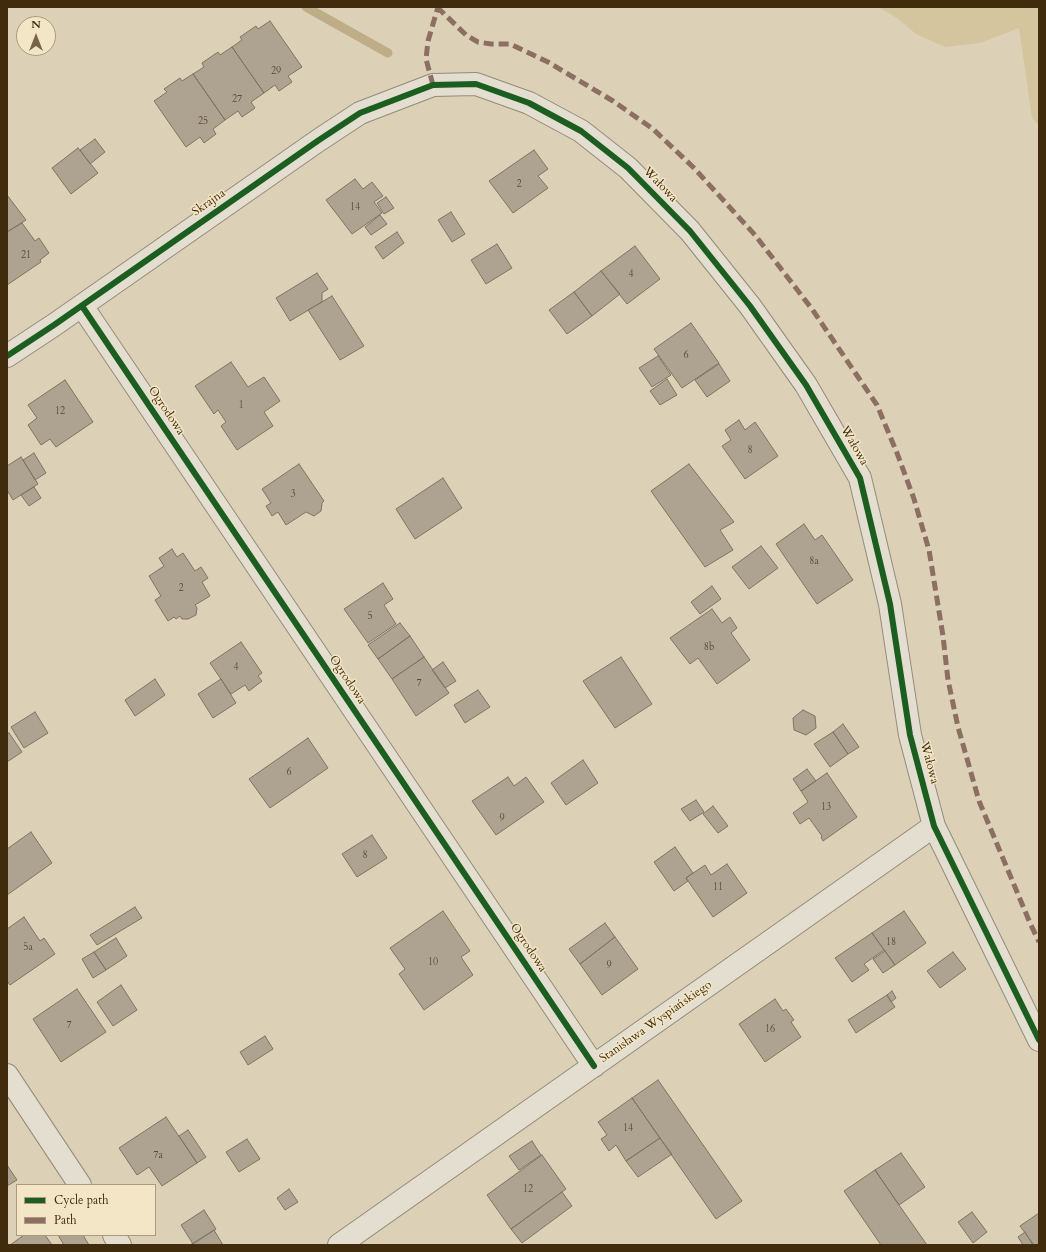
<!DOCTYPE html>
<meta charset="utf-8">
<style>
body{margin:0}
#map{position:relative;width:1046px;height:1252px;overflow:hidden;background:#dcd1b6;font-family:Cardo,serif}
canvas{display:block}
.frame{position:absolute;inset:0;border:8px solid #412b0d;pointer-events:none}
.legend{position:absolute;left:16px;top:1184px;width:140px;height:52px;box-sizing:border-box;background:#f2e6c6;border:1px solid #ab9b7c;margin:0;padding:5px 7px;list-style:none;font-size:12px;color:#412b0d}
.legend li{display:flex;align-items:center;gap:8px;height:20px}
.legend b{width:20px;border:1px solid #ab9b7c}
.north{position:absolute;left:16px;top:16px;width:40px;height:40px;box-sizing:border-box;background:#f2e6c6;border:1px solid #ab9b7c;border-radius:50%;rotate:0deg;font-size:11px;font-weight:700;line-height:16px;text-align:center;color:#412b0d}
.north::after{content:'';display:block;margin:auto;width:14px;height:18px;background:#776548;clip-path:polygon(50% 0,100% 100%,50% 72%,0 100%)}
</style>
<div id="map">
<canvas width="1046" height="1252"></canvas>
<div class="frame"></div>
<ul class="legend">
<li><b style="height:5px;background:#1b5e20"></b>Cycle path</li>
<li><b style="height:5px;background:#8d6e63"></b>Path</li>
</ul>
<div class="north">N</div>
</div>
<script>
const c = document.querySelector('canvas').getContext('2d');
c.lineJoin = 'round';
function fillPath(path, color) {
  c.fillStyle = color;
  c.fill(path, 'evenodd');
}
function poly(rows) {
  const path = new Path2D();
  for (const r of rows) {
    path.moveTo(r[0], r[1]);
    for (let i = 2; i < r.length; i += 2) path.lineTo(r[i], r[i + 1]);
  }
  return path;
}
function trace(path, color, width, dash) {
  c.strokeStyle = color;
  c.lineWidth = width;
  c.lineCap = dash ? 'butt' : 'round';
  c.setLineDash(dash || []);
  c.stroke(path);
}
function drawText(font, color, halo, rows, align = 'center') {
  c.font = font + ' Cardo,serif';
  c.lineWidth = 3;
  c.setLineDash([]);
  c.textBaseline = 'middle';
  c.strokeStyle = halo;
  c.fillStyle = color;
  for (const [text, x, y, turn = 0] of rows) {
    c.save();
    c.translate(x, y);
    c.rotate((+turn || 0) * Math.PI / 180);
    c.textAlign = isNaN(turn) ? turn : align;
    if (halo) c.strokeText(text, 0, 0);
    c.fillText(text, 0, 0);
    c.restore();
  }
}
fillPath(poly([
 [878,7,1039,7,1039,126,1032,118,1019,28,980,43,945,47,916,34,897,18]
]), '#d4c59f');
trace(poly([
 [306,7,388,53]
]), '#bead87', 9);
const building = poly([
 [270,21,302,67,288,76,292,82,279,91,275,85,264,93,232,47,242,40,240,37,256,26,258,29,270,21],
 [232,47,264,93,251,102,255,108,242,117,238,111,225,120,193,74,204,67,202,63,218,52,220,55,232,47],
 [193,74,225,120,213,129,216,134,204,143,200,137,186,147,154,101,167,92,164,89,180,78,182,81,193,74],
 [95,139,105,152,90,164,80,150,95,139],
 [78,148,98,173,71,194,52,168,78,148],
 [534,150,548,169,538,176,548,188,513,213,489,181,534,150],
 [355,179,363,189,372,182,383,196,374,202,382,213,352,234,326,200,355,179],
 [7,195,26,220,7,232,7,195],
 [386,197,394,208,384,214,377,203,386,197],
 [451,212,465,234,452,242,438,220,451,212],
 [380,215,387,224,371,235,365,227,380,215],
 [22,223,35,241,39,238,49,253,40,260,41,262,7,285,7,232,22,223],
 [397,232,404,243,383,259,375,247,397,232],
 [497,244,512,268,486,284,471,260,497,244],
 [635,246,660,279,627,304,601,271,635,246],
 [601,271,620,294,592,316,574,292,601,271],
 [317,273,328,289,322,293,322,302,290,321,276,298,317,273],
 [574,292,592,316,567,334,549,310,574,292],
 [332,296,364,346,340,360,308,310,332,296],
 [691,323,719,363,682,388,654,349,691,323],
 [658,356,671,375,652,387,639,368,658,356],
 [231,362,248,387,264,377,280,401,264,412,273,426,237,450,221,426,226,422,218,410,214,414,195,386,231,362],
 [719,364,730,381,707,397,695,380,719,364],
 [667,379,677,395,660,405,650,391,667,379],
 [65,380,93,422,56,447,50,439,41,445,28,425,37,418,28,405,65,380],
 [739,420,745,430,755,422,778,456,745,479,722,446,731,440,725,430,739,420],
 [34,453,46,473,35,480,23,460,34,453],
 [21,457,38,484,13,500,7,490,7,466,21,457],
 [299,464,324,501,322,503,321,511,314,516,306,512,286,525,278,512,272,516,266,506,271,503,262,489,299,464],
 [689,464,734,522,720,530,733,550,705,567,651,491,689,464],
 [443,478,462,508,415,539,396,509,443,478],
 [34,487,41,498,29,506,21,495,34,487],
 [804,524,815,540,822,535,853,580,817,604,776,544,804,524],
 [761,546,778,568,749,589,732,567,761,546],
 [172,549,177,557,183,553,195,571,201,567,208,578,202,582,210,596,195,605,197,608,196,615,188,619,182,619,180,616,176,619,174,617,168,621,155,600,161,596,149,576,164,566,159,558,172,549],
 [383,583,393,599,384,605,396,624,368,643,344,609,383,583],
 [712,586,721,599,700,614,691,602,712,586],
 [712,609,722,623,730,617,737,628,731,633,750,660,717,684,698,658,690,664,670,638,712,609],
 [400,623,410,636,378,659,368,645,400,623],
 [410,636,424,657,392,679,378,659,410,636],
 [241,642,262,673,258,676,262,681,249,691,245,685,231,694,210,663,241,642],
 [424,657,449,693,416,716,392,679,424,657],
 [621,657,652,704,615,728,583,681,621,657],
 [443,662,456,681,445,688,432,670,443,662],
 [155,679,165,695,135,716,125,700,155,679],
 [221,679,236,703,213,718,198,694,221,679],
 [478,690,490,707,465,723,454,705,478,690],
 [803,710,815,716,816,728,806,735,794,730,793,718,803,710],
 [35,712,48,733,24,748,11,727,35,712],
 [843,724,859,747,848,754,833,732,843,724],
 [833,732,848,754,830,767,814,744,833,732],
 [9,733,22,752,7,762,7,734,9,733],
 [308,738,328,768,270,808,249,779,308,738],
 [583,760,598,783,566,805,551,783,583,760],
 [807,769,816,781,801,791,793,779,807,769],
 [827,773,857,817,823,841,821,837,822,836,809,818,800,824,793,813,808,802,801,791,827,773],
 [508,777,514,786,526,777,544,802,496,835,472,801,508,777],
 [696,800,704,812,690,821,681,809,696,800],
 [713,806,728,826,718,833,703,814,713,806],
 [31,832,52,863,7,895,7,849,31,832],
 [372,835,387,858,357,877,342,854,372,835],
 [675,847,693,873,686,878,688,881,674,891,654,862,675,847],
 [727,864,747,893,713,917,686,878,705,865,711,875,727,864],
 [135,907,142,918,97,945,90,935,135,907],
 [443,911,470,951,461,957,473,975,424,1010,399,974,405,969,390,948,443,911],
 [904,911,926,943,895,965,872,933,904,911],
 [24,917,40,941,44,938,55,954,10,985,7,981,7,929,24,917],
 [605,923,615,937,580,964,569,949,605,923],
 [872,933,884,950,864,964,869,970,852,982,835,958,872,933],
 [615,937,638,969,602,995,580,964,615,937],
 [116,938,127,956,106,970,94,952,116,938],
 [885,951,895,965,883,973,873,959,885,951],
 [94,952,106,970,93,978,82,959,94,952],
 [953,952,966,969,940,988,927,971,953,952],
 [121,985,137,1010,113,1026,97,1002,121,985],
 [77,989,106,1032,61,1062,33,1019,77,989],
 [892,991,896,998,891,1002,887,995,892,991],
 [887,995,895,1007,856,1033,848,1020,887,995],
 [775,999,783,1011,786,1009,794,1020,791,1022,801,1037,765,1062,739,1024,775,999],
 [265,1036,273,1049,248,1065,240,1052,265,1036],
 [658,1080,742,1201,716,1219,632,1098,658,1080],
 [632,1098,660,1138,626,1161,616,1145,609,1151,601,1139,607,1135,598,1122,632,1098],
 [166,1117,197,1163,162,1186,149,1167,137,1175,119,1148,166,1117],
 [188,1130,206,1157,197,1163,179,1136,188,1130],
 [660,1138,672,1154,638,1177,626,1161,660,1138],
 [247,1139,260,1159,239,1172,226,1152,247,1139],
 [532,1141,541,1155,519,1170,509,1156,532,1141],
 [901,1153,925,1187,899,1205,875,1170,901,1153],
 [542,1155,566,1189,511,1229,487,1195,542,1155],
 [7,1165,17,1180,7,1186,7,1165],
 [875,1170,899,1205,927,1245,881,1245,844,1191,875,1170],
 [289,1189,298,1202,285,1210,277,1198,289,1189],
 [562,1192,572,1206,522,1243,511,1229,562,1192],
 [204,1210,216,1229,193,1244,181,1225,204,1210],
 [972,1212,987,1232,973,1243,958,1222,972,1212],
 [1039,1213,1039,1245,1034,1245,1020,1226,1039,1213],
 [214,1230,223,1245,190,1245,214,1230],
 [1025,1232,1033,1245,1023,1245,1018,1237,1025,1232],
 [24,1235,45,1235,52,1245,10,1245,24,1235],
 [58,1235,83,1235,89,1245,64,1245,58,1235]
]);
fillPath(building, '#ada390');
trace(building, '#7d7462', 1);
const minor = poly([
 [82,306,594,1066],
 [7,356,54,325,319,140,360,113,433,85,476,84,529,103,581,131,628,168,690,231,750,306,806,385,860,478,890,604,910,735,934,826,1039,1040],
 [7,1075,80,1185],
 [114,1235,120,1245],
 [339,1245,934,826]
]);
trace(minor, '#948b78', 24);
trace(minor, '#e3ded0', 22);
trace(poly([
 [437,7,466,35,478,42,491,44,510,44,548,62,613,101,653,129,694,168,755,235,812,309,877,405,897,453,914,499,929,550,943,636,948,680,958,727,979,801,1030,923,1039,942],
 [433,85,426,59,428,41,438,7]
]), '#8d6e63', 5, [10, 5]);
trace(poly([
 [82,306,594,1066],
 [7,356,54,325,319,140,360,113,433,85,476,84,529,103,581,131,628,168,690,231,750,306,806,385,860,478,890,604,910,735,934,826,1039,1040]
]), '#1b5e20', 6);
drawText('10px', '#5c492e', null, [
 ["29",276,72],
 ["27",237,100],
 ["25",203,122],
 ["2",519,185],
 ["14",355,208],
 ["21",26,256],
 ["4",631,275],
 ["6",686,356],
 ["1",241,406],
 ["12",60,412],
 ["8",750,451],
 ["3",293,495],
 ["8a",814,562],
 ["2",181,589],
 ["5",370,617],
 ["8b",709,648],
 ["4",236,668],
 ["7",419,684],
 ["6",289,773],
 ["13",826,808],
 ["9",502,819],
 ["8",365,856],
 ["11",718,888],
 ["18",891,943],
 ["5a",28,948],
 ["10",433,963],
 ["9",609,966],
 ["7",69,1026],
 ["16",770,1030],
 ["14",628,1129],
 ["7a",158,1156],
 ["12",528,1190]
]);
drawText('12px', '#412b0d', '#f2e6c6', [
 ["Wałowa",660,185,46],
 ["Skrajna",209,203,-35],
 ["Ogrodowa",166,411,56],
 ["Wałowa",854,446,60],
 ["Ogrodowa",347,680,56],
 ["Wałowa",929,763,75],
 ["Ogrodowa",528,948,56],
 ["Stanisława Wyspiańskiego",656,1022,-35]
]);
</script>
